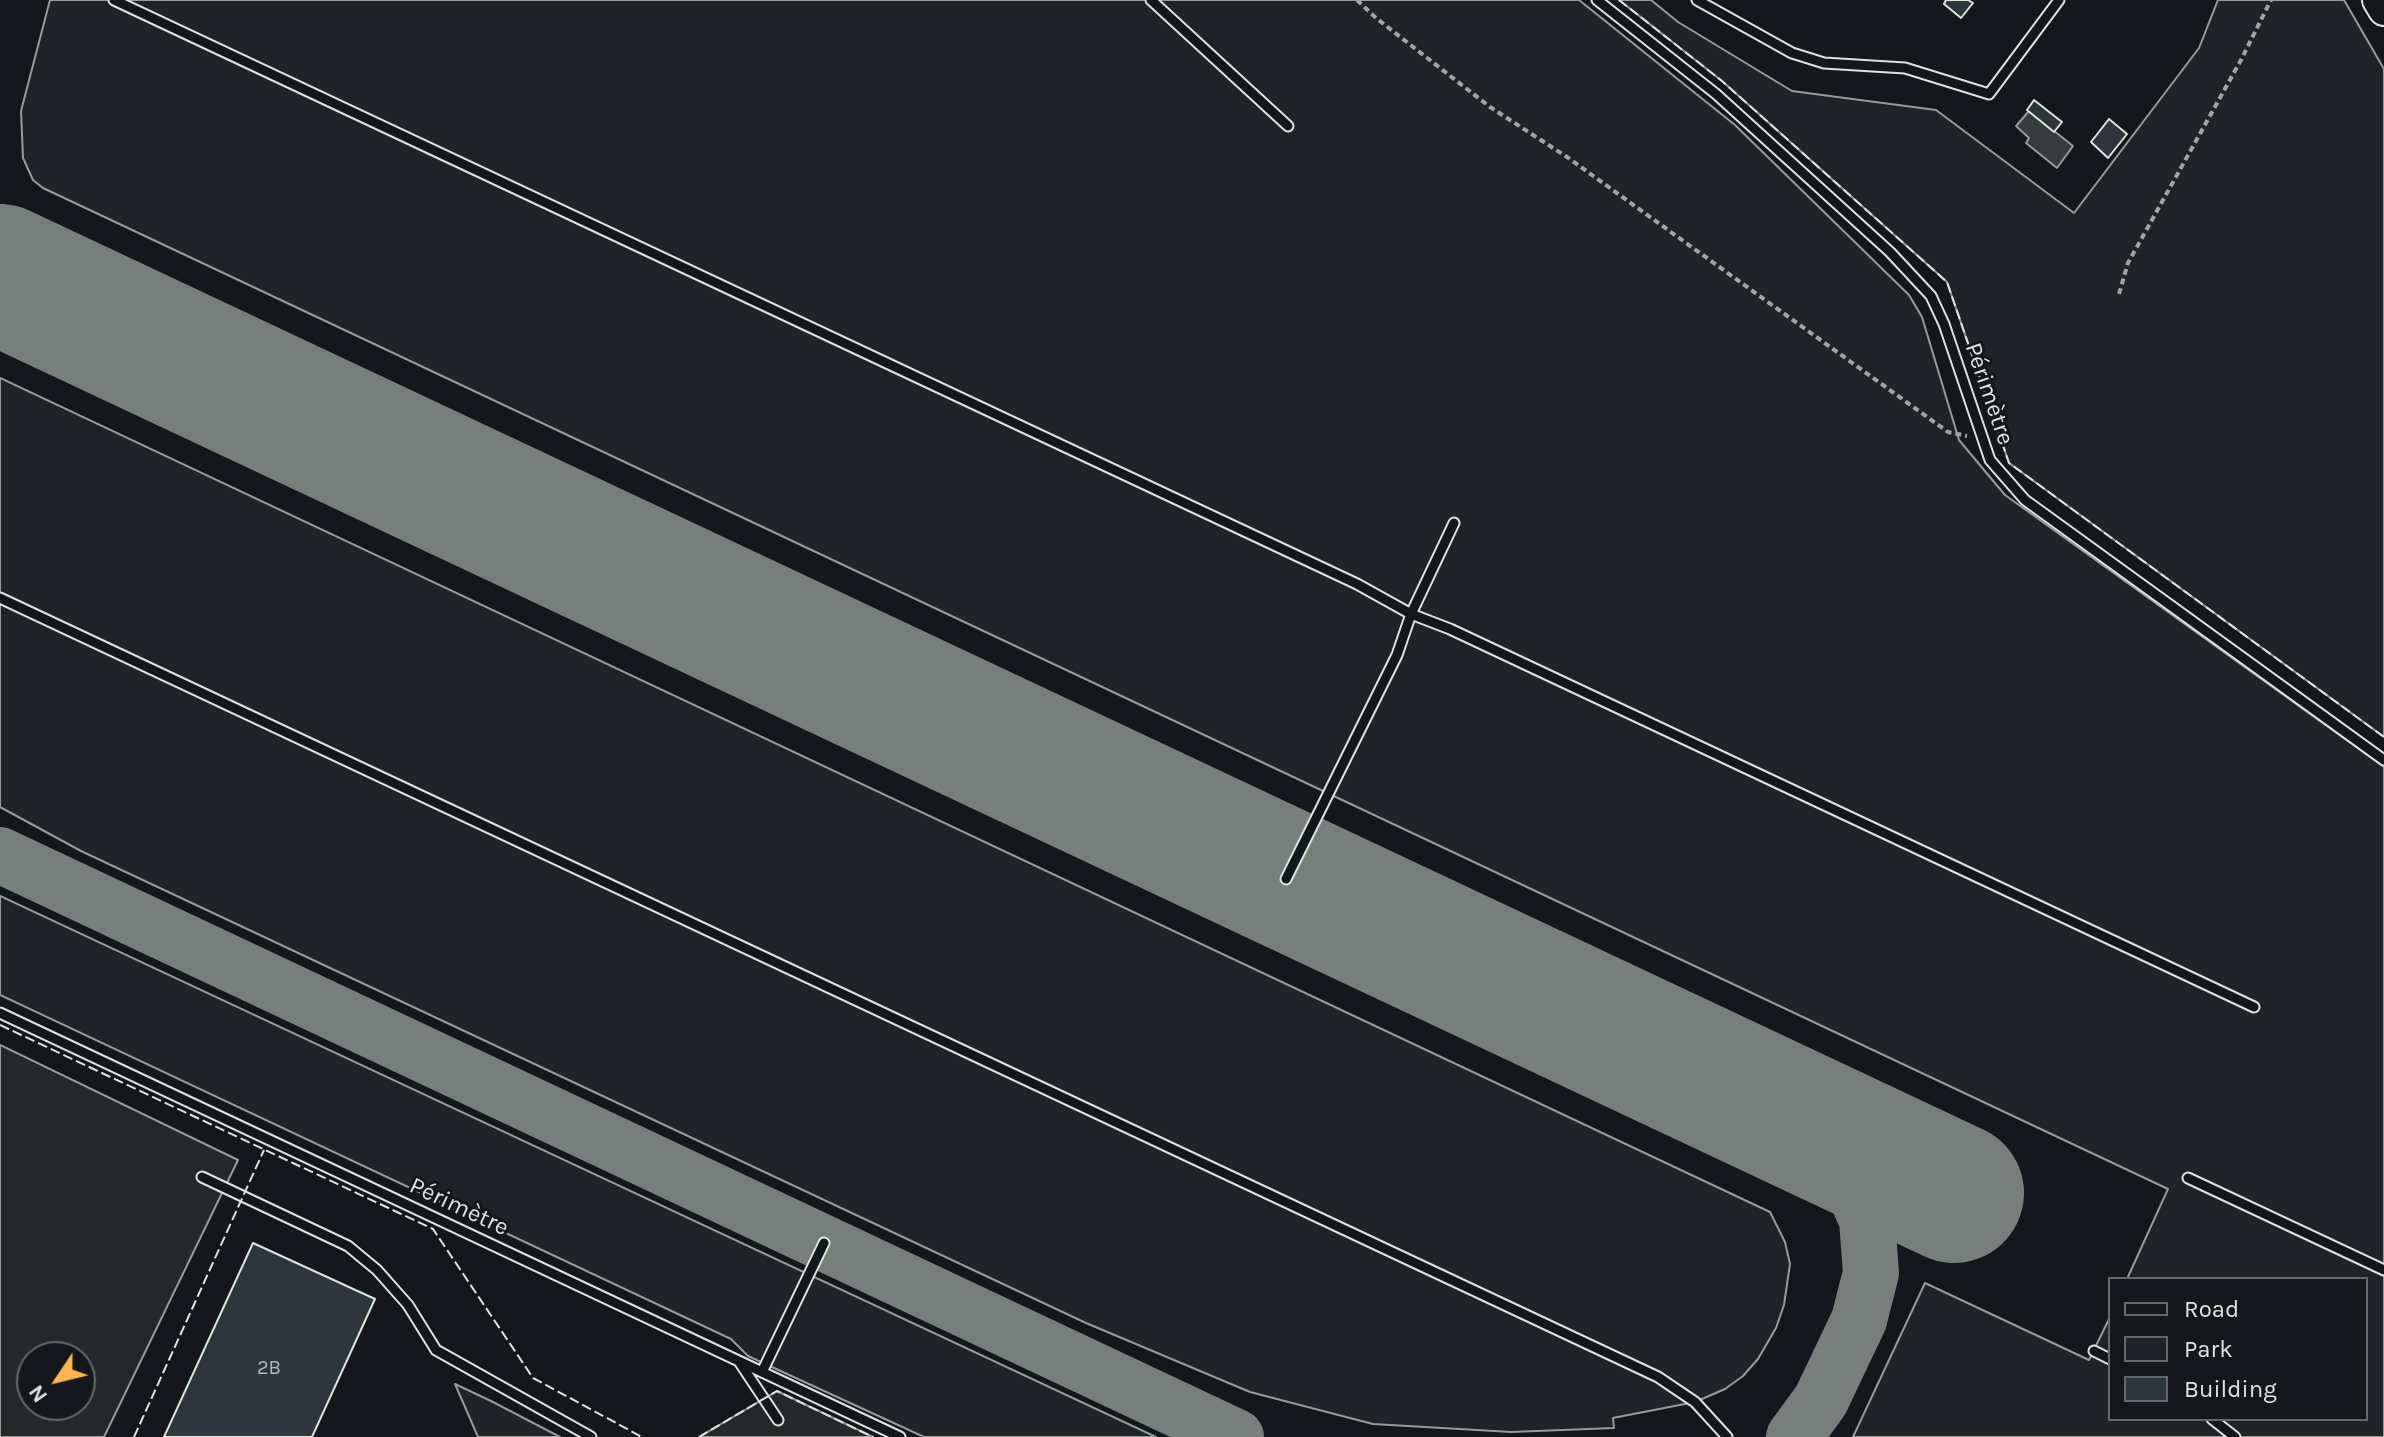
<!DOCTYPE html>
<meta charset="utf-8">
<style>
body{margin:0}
#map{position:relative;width:2384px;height:1437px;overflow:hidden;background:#14181c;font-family:Karla,sans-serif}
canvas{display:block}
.legend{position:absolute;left:2108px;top:1277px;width:260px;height:144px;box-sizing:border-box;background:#14181c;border:2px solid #626a69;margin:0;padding:10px 14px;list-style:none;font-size:24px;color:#d8e6dc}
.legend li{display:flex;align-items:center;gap:16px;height:40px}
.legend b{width:40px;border:2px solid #626a69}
.north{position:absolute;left:16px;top:1341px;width:80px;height:80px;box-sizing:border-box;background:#14181c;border:2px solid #626a69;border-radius:50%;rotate:235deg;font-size:22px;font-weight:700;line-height:32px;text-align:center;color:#d8e6dc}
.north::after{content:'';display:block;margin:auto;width:28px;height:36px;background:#ffb74d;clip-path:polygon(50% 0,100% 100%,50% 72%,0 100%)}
</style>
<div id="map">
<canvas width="2384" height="1437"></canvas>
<ul class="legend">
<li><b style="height:10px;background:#14181c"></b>Road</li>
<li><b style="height:22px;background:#202428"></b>Park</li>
<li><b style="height:22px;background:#2c363c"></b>Building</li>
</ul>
<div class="north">N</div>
</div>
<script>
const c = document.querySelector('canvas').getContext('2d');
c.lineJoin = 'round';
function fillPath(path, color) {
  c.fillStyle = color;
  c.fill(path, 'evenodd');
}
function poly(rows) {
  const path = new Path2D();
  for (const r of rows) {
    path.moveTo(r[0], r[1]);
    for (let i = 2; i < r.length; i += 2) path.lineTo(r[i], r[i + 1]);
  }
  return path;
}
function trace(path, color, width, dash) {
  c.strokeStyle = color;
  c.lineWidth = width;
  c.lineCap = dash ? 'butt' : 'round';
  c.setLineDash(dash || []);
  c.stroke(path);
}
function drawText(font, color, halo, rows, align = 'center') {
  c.font = font + ' Karla,sans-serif';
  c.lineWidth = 6;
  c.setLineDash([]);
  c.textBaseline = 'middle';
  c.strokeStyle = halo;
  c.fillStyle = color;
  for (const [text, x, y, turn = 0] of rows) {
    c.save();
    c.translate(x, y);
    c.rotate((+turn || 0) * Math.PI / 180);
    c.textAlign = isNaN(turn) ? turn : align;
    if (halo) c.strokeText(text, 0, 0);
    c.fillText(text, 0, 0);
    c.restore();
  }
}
const green = poly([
 [50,0,1579,0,1735,125,1909,295,1922,317,1959,440,2005,495,2384,767,2384,1437,1853,1437,1925,1283,2089,1360,2110,1317,2110,1419,2366,1419,2366,1279,2127,1279,2168,1189,43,188,33,180,23,158,21,111,50,0],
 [1619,0,1651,0,1678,22,1792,91,1936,110,2074,213,2199,48,2218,0,2344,0,2384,69,2384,737,2009,463,1947,282,1722,81,1619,0],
 [0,378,1770,1212,1785,1242,1790,1264,1784,1305,1776,1328,1758,1359,1743,1376,1725,1389,1695,1402,1613,1418,1614,1428,1511,1432,1373,1424,1250,1392,1086,1323,81,851,0,807,0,378],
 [0,896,1156,1437,924,1437,748,1356,731,1339,0,995,0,896],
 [455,1384,491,1401,560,1437,478,1437,455,1384]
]);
fillPath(green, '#202428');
trace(green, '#939e99', 2);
const parking = poly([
 [0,1045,238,1160,104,1437,0,1437,0,1045],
 [32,1357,80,1357,80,1405,32,1405,32,1357],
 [777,1391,873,1437,699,1437,777,1391]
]);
fillPath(parking, '#24282b');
trace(parking, '#939e99', 2);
const water = poly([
 [2029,111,2073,146,2057,168,2026,143,2029,138,2016,126,2029,111]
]);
fillPath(water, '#363b3e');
trace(water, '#939e99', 2);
trace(poly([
 [0,269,17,282],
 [0,855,1236,1437],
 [1735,1090,1800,1125,1821,1142,1842,1163,1867,1220,1871,1273,1859,1320,1821,1400,1794,1437]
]), '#767f7c', 56);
trace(poly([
 [0,274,1954,1193]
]), '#767f7c', 140);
const building = poly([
 [1946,0,1968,0,1973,3,1961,18,1944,4,1946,0],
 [2034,100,2062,122,2054,132,2027,110,2034,100],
 [2109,119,2127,134,2108,158,2091,142,2109,119],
 [253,1243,375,1299,312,1437,164,1437,253,1243]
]);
fillPath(building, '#2c363c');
trace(building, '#d8e6dc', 2);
const lane = poly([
 [114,0,1357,584,1411,614,1450,629,2254,1007],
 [1151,0,1288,126],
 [1597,0,1716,94,1890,252,1931,296,1944,324,1990,460,2025,500,2384,760],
 [1697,0,1792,53,1824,63,1905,68,1989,94,2059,0],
 [0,598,1658,1377,1695,1402,1727,1437],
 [1286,879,1397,655,1411,614,1454,523],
 [0,1013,900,1437],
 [202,1177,348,1246,377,1270,408,1305,436,1350,591,1437],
 [2188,1178,2384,1270],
 [2094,1351,2110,1359],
 [740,1363,778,1420],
 [762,1372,824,1243],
 [2212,1419,2235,1437]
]);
const primary = poly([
 [2378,0,2384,10]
]);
trace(lane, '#d8e6dc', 13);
trace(primary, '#d8e6dc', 34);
trace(poly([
 [1357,0,1376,18,1490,107,1567,157,1948,432,1967,436],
 [2119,294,2128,263,2241,60,2271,0]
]), '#9da8a2', 4, [6, 4]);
trace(lane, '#14181c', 9);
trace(primary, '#14181c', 30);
trace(poly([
 [1619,0,1722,81,1947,282,2009,463,2384,737],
 [0,1025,433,1229,533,1378,642,1437],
 [134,1437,264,1150],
 [699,1437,777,1391,873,1437]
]), '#d8e6dc', 2, [10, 4]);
drawText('20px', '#adbab4', null, [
 ["2B",269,1368]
]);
drawText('24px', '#d8e6dc', '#14181c', [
 ["Périmètre",1989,394,71],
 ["Périmètre",459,1207,25]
]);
</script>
